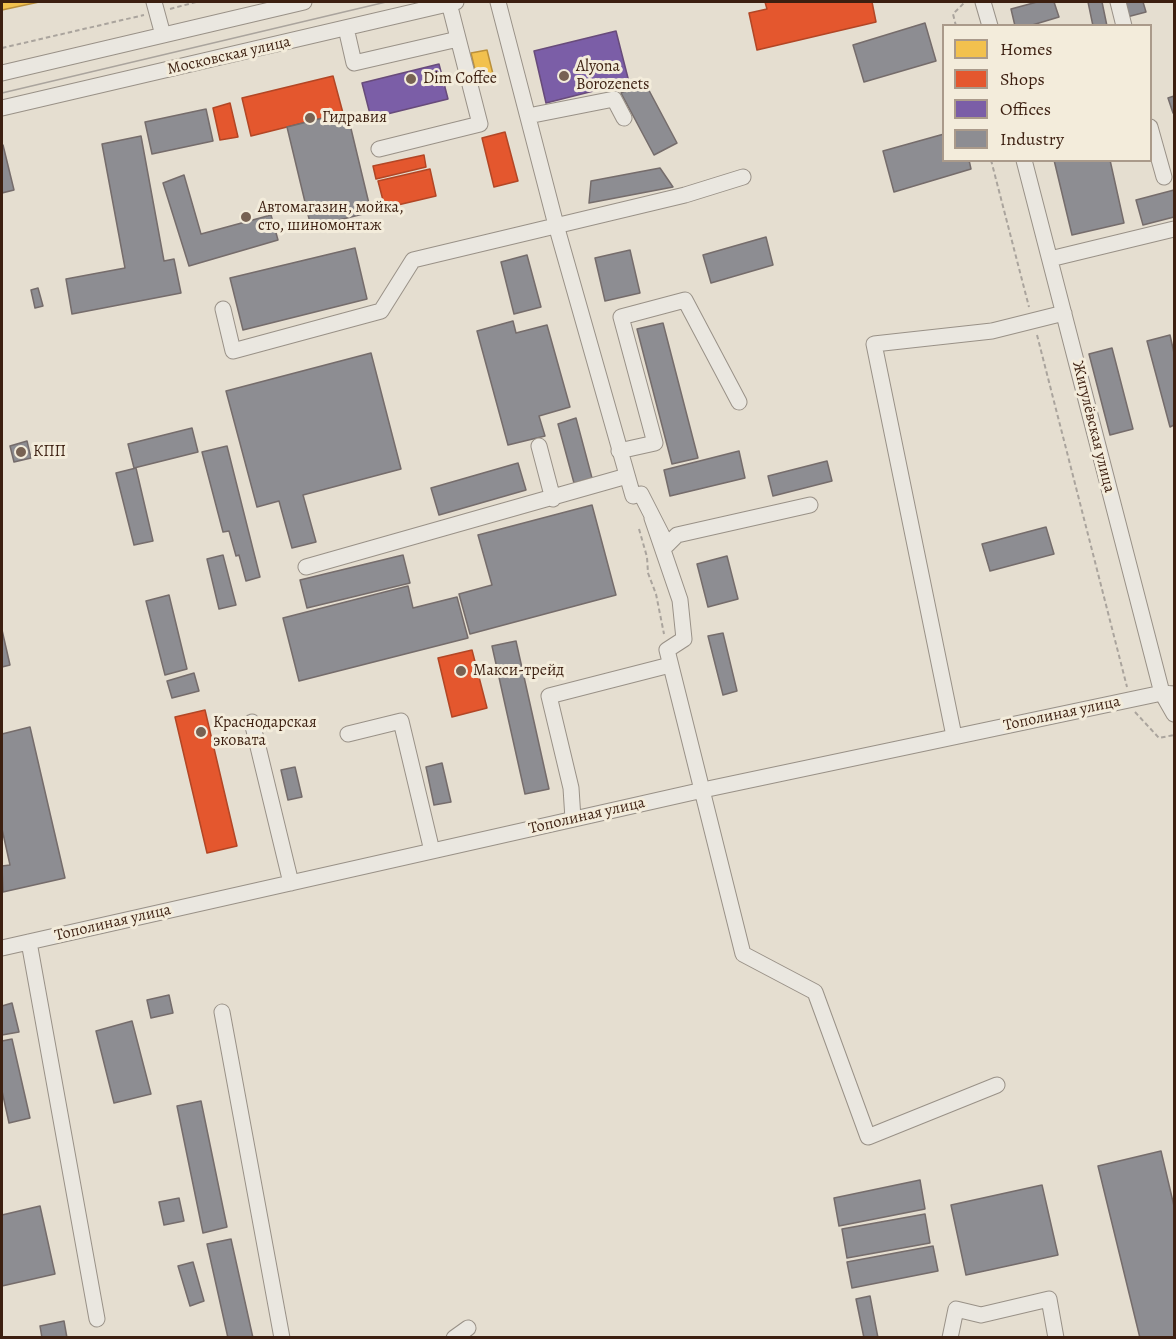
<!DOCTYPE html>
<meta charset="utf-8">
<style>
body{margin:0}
#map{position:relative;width:1176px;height:1339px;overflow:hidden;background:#e5ded0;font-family:Alegreya,serif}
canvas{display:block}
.frame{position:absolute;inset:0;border:3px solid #3c1f10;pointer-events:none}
.legend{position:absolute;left:942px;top:24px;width:210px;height:138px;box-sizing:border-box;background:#f3ecdb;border:2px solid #aa9a8a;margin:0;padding:8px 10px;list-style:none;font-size:18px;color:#3c1f10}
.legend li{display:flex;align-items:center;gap:12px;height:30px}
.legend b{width:30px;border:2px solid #aa9a8a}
</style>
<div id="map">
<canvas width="1176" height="1339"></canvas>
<div class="frame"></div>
<ul class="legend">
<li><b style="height:16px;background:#f2c14e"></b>Homes</li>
<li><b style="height:16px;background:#e4572e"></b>Shops</li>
<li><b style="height:16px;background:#7b5ea7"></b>Offices</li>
<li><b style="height:16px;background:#8d8d92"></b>Industry</li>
</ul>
</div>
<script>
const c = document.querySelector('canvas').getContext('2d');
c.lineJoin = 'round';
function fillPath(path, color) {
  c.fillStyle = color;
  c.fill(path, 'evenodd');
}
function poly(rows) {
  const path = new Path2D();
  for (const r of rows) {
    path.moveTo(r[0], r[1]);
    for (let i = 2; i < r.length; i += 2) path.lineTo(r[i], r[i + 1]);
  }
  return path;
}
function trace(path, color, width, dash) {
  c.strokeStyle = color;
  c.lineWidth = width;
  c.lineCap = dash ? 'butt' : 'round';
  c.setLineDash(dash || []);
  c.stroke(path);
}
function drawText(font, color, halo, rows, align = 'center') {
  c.font = font + ' Alegreya,serif';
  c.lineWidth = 6;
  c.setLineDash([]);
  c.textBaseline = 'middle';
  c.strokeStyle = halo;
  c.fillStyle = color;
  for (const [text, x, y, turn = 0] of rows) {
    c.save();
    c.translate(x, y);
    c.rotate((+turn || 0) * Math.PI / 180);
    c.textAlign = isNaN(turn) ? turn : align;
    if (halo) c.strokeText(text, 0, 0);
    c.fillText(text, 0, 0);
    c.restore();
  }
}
const homes = poly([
 [2,2,39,2,2,10,2,2],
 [487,50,493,74,477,78,471,53,487,50]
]);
fillPath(homes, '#f2c14e');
trace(homes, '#bb903b', 1.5);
const shops = poly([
 [765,2,872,2,876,22,757,50,749,13,767,9,765,2],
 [333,76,343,113,251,136,242,98,333,76],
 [230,103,238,137,220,140,213,108,230,103],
 [505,132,518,181,494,187,482,138,505,132],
 [424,155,426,167,376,179,373,166,424,155],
 [430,169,436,196,385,208,378,181,430,169],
 [472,650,487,708,452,717,438,658,472,650],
 [205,710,237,846,207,853,175,717,205,710]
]);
fillPath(shops, '#e4572e');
trace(shops, '#b24625', 1.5);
const offices = poly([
 [616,31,629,82,546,103,534,51,616,31],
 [439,64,448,99,371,118,362,83,439,64]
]);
fillPath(offices, '#7b5ea7');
trace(offices, '#684b7a', 1.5);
const industry = poly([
 [1037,2,1054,2,1059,17,1029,26,1015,26,1011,9,1037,2],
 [1088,2,1102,2,1107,26,1093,26,1088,2],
 [1123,2,1143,2,1146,12,1127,17,1123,2],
 [925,23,936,61,864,82,853,45,925,23],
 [644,81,677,143,654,155,621,93,644,81],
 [1174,96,1174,112,1173,113,1168,98,1174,96],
 [206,109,213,141,152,154,145,122,206,109],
 [347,112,371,212,311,227,287,127,347,112],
 [944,134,944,160,969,160,971,169,894,192,883,151,944,134],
 [141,136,164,261,174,259,181,293,72,314,66,279,125,268,102,144,141,136],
 [2,145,3,145,14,190,2,193,2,145],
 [1054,160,1110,160,1124,223,1072,235,1054,160],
 [660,168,673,187,589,203,591,181,660,168],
 [184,175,201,234,271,215,278,240,189,266,163,183,184,175],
 [1174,190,1174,217,1143,225,1136,200,1174,190],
 [766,237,773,265,711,283,703,255,766,237],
 [355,248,367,299,243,330,230,278,355,248],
 [630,250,640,293,605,301,595,258,630,250],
 [527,255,541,307,514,314,501,262,527,255],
 [38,288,43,306,35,308,31,290,38,288],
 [513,321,516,333,547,325,570,407,539,416,545,436,508,445,477,331,513,321],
 [663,323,698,458,672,464,637,329,663,323],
 [1170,335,1174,353,1174,425,1170,427,1147,341,1170,335],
 [1112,348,1133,429,1110,435,1089,354,1112,348],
 [371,353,401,469,303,495,316,542,292,548,279,501,257,507,226,391,371,353],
 [576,418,592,478,574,483,558,424,576,418],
 [192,428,198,452,134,468,128,444,192,428],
 [27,441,31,458,14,462,10,446,27,441],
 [227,446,260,577,246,581,239,555,236,556,229,531,223,532,202,452,227,446],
 [739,451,745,478,670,496,664,470,739,451],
 [827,461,832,481,773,496,768,476,827,461],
 [518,463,526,490,439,515,431,488,518,463],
 [136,468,153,541,134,545,116,473,136,468],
 [592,505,616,595,470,634,459,594,492,585,478,535,592,505],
 [1046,527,1054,554,990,571,982,544,1046,527],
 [223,555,236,605,219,609,207,559,223,555],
 [403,555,410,583,307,608,300,580,403,555],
 [727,556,738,599,708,607,697,564,727,556],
 [408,586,413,608,457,597,468,638,299,681,283,618,408,586],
 [169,595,187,669,165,675,146,601,169,595],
 [2,630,10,665,2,667,2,630],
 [723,633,737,691,723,695,708,636,723,633],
 [516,641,549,789,525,794,492,646,516,641],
 [194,673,199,691,172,698,167,681,194,673],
 [30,727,65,878,3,892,2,866,10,865,2,829,2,734,30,727],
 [442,763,451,802,434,805,426,767,442,763],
 [295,767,302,797,288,800,281,770,295,767],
 [169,995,173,1013,151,1018,147,1000,169,995],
 [12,1003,19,1032,2,1035,2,1006,12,1003],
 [132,1021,151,1094,114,1103,96,1031,132,1021],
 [12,1039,30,1118,9,1123,2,1091,2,1041,12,1039],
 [201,1101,227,1227,203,1233,177,1106,201,1101],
 [1161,1151,1174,1206,1174,1338,1140,1338,1098,1166,1161,1151],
 [920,1180,925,1209,839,1226,834,1198,920,1180],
 [1042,1185,1058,1255,966,1275,951,1205,1042,1185],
 [179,1198,184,1221,164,1225,159,1202,179,1198],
 [40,1206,55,1274,2,1286,2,1215,40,1206],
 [925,1214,930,1243,847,1258,842,1229,925,1214],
 [231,1239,253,1338,228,1338,207,1244,231,1239],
 [933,1246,938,1271,852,1288,847,1262,933,1246],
 [193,1262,204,1301,190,1306,178,1266,193,1262],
 [870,1296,878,1338,864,1338,856,1299,870,1296],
 [64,1321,67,1338,42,1338,40,1326,64,1321]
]);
fillPath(industry, '#8d8d92');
trace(industry, '#756c6b', 1.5);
const minor = poly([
 [154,2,163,35],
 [498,2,556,225,633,496,641,494,667,545,677,535,810,505],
 [983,2,990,26],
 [1118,2,1124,26],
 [346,28,354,63,458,39],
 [2,73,304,2],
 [2,108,456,2],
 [528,116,614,99,624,118],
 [1150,127,1164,177],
 [379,149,480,124,449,3],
 [1024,160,1162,693,1174,714],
 [1050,259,1174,229],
 [223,309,233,351,381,311,413,260,685,195,743,177],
 [539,446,553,499],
 [619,451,655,443,621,317,685,300,739,402],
 [652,518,680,600,684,639,667,650,743,954,815,992,868,1137,997,1085],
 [306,567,627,476],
 [252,722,291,883],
 [348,734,401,721,432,851],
 [954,736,874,344,992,331,1064,313],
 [573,819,571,788,549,696,670,665],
 [29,942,97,1319],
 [2,948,703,790,1162,693,1174,694],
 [222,1012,282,1338],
 [454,1338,468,1328],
 [950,1338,956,1309,981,1315,1049,1299,1056,1338]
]);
trace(minor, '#999187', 17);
trace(poly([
 [170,9,196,2],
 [956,26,953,14,965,2],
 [2,48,144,15],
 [991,160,1029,307],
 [1037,335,1127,687],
 [639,529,647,557,648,573,656,594,664,634],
 [1135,712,1159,738,1174,735]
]), '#aaa49d', 2, [4.5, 3]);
trace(minor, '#eae7e0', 15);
trace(poly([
 [2,93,386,2]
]), '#aaa49d', 1.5);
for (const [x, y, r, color] of [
 [564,76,6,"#776253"],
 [411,79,6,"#776253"],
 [310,118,6,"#776253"],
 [246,217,6,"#776253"],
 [21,452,6,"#776253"],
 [461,671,6,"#776253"],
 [201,732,6,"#776253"]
]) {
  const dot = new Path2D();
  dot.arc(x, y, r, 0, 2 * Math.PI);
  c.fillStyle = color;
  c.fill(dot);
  trace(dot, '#f3ecdb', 2);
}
drawText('16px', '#3c1f10', '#f3ecdb', [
 ["Московская улица",229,56,-13],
 ["Жигулёвская улица",1093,427,76],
 ["Тополиная улица",1062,714,-12],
 ["Тополиная улица",587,816,-13],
 ["Тополиная улица",113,923,-13]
]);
drawText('16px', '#3c1f10', '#f3ecdb', [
 ["Alyona",576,67],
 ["Borozenets",576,85],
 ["Dim Coffee",423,79],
 ["Гидравия",322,118],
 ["Автомагазин, мойка,",258,208],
 ["сто, шиномонтаж",258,226],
 ["КПП",33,452],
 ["Макси-трейд",473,671],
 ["Краснодарская",213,723],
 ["эковата",213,741]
], 'left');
</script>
